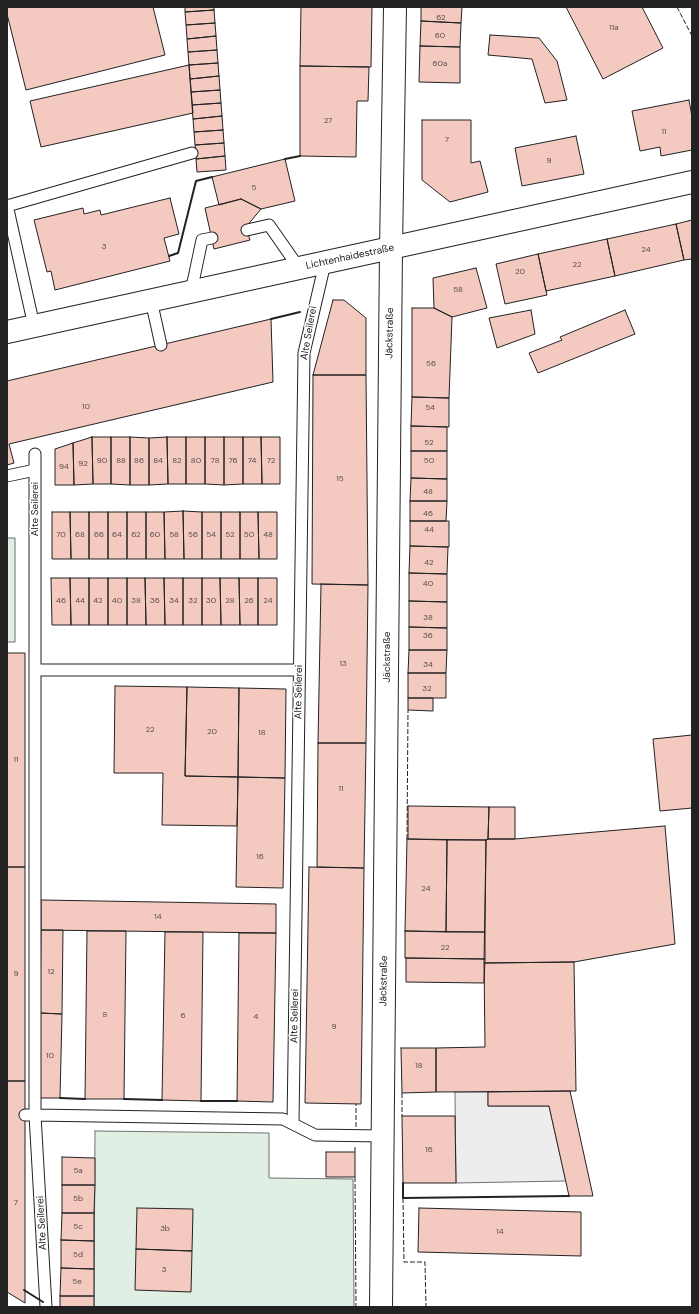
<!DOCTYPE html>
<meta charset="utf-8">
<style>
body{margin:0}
#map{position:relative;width:699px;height:1314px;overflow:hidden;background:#fff;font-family:"DM Sans",sans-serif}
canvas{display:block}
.frame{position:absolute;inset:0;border:8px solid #222;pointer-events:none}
</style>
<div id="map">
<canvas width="699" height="1314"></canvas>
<div class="frame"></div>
</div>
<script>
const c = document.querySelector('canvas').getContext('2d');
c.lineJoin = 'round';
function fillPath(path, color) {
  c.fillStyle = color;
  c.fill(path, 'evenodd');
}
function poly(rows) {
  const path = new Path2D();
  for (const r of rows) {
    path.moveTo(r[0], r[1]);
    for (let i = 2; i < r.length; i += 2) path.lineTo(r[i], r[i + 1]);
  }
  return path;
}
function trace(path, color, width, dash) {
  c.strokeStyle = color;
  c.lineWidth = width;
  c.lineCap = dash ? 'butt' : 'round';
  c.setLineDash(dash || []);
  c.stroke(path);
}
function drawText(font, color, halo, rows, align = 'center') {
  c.font = font + ' "DM Sans",sans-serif';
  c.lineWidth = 3;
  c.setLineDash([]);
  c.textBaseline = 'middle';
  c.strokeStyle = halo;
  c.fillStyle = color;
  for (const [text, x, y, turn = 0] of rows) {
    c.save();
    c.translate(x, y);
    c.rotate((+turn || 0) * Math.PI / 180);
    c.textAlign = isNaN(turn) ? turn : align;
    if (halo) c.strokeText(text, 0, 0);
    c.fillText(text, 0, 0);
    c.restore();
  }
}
const green = poly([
 [7,538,15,538,15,642,7,642,7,538],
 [95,1131,269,1133,269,1178,353,1179,354,1307,94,1307,95,1131]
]);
fillPath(green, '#e0efe3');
trace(green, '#6f6f6f', 1);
const parking = poly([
 [455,1092,488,1092,488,1106,549,1106,566,1181,456,1183,455,1092]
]);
fillPath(parking, '#ededed');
trace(parking, '#6f6f6f', 1);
const building = poly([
 [7,7,153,7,165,55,26,90,7,14,7,7],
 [185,7,214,7,214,10,185,12,185,7],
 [301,7,372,7,371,67,300,66,301,7],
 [421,7,462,7,461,23,421,21,421,7],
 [566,7,642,7,663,48,603,79,566,7],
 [214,10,215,23,186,25,185,12,214,10],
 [421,21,461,23,460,47,420,46,421,21],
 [215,23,216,36,187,39,186,25,215,23],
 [490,35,539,38,557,61,567,100,545,103,532,59,488,55,490,35],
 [216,36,217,50,188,52,187,39,216,36],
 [420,46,460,47,460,83,419,82,420,46],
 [217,50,218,63,189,65,188,52,217,50],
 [218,63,219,76,190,79,189,65,218,63],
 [189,65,193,113,41,147,30,101,189,65],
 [300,66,369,67,368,101,357,101,356,157,300,156,300,66],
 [219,76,220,90,191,92,190,79,219,76],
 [220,90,221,103,192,105,191,92,220,90],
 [689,100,692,117,692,150,661,156,660,147,640,151,632,111,689,100],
 [221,103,222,116,193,119,192,105,221,103],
 [222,116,223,130,194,132,193,119,222,116],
 [422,120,471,120,471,163,480,161,488,192,450,202,422,180,422,120],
 [223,130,224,143,195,145,194,132,223,130],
 [576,136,584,174,522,186,515,148,576,136],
 [224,143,225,156,196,159,195,145,224,143],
 [225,156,226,170,197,172,196,159,225,156],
 [285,159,295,201,261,209,241,199,219,205,212,177,285,159],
 [170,198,179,234,164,238,170,261,55,290,51,271,47,272,34,220,83,208,84,214,100,210,101,215,170,198],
 [241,199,261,209,246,227,250,240,214,249,205,208,241,199],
 [692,220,692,259,684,260,676,224,692,220],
 [676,224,684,260,615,276,607,239,676,224],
 [607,239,615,276,546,291,538,254,607,239],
 [538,254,547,295,505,304,496,264,538,254],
 [476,268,487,308,452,317,434,308,433,278,476,268],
 [333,300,344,300,366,318,366,375,313,375,333,300],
 [412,308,434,308,452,317,449,398,412,397,412,308],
 [531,310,535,334,497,348,489,318,531,310],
 [625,310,635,334,538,373,529,353,562,340,560,337,625,310],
 [271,319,273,382,9,444,14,463,7,465,7,381,271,319],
 [313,375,366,375,368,585,312,584,313,375],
 [412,397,449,398,449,427,411,426,412,397],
 [411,426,447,427,447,451,411,451,411,426],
 [92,437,111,437,111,484,93,484,92,437],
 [92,437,93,484,74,485,73,443,92,437],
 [111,437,130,437,130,485,111,484,111,437],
 [130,437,149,438,149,485,130,485,130,437],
 [167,437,186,437,186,484,168,484,167,437],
 [167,437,168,484,149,485,149,438,167,437],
 [186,437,205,437,205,484,186,484,186,437],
 [205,437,224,437,224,485,205,484,205,437],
 [224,437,243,437,243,484,224,485,224,437],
 [243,437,261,437,262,484,243,484,243,437],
 [261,437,280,437,280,484,262,484,261,437],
 [73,443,74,485,55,485,55,449,73,443],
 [411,451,447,451,447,479,411,478,411,451],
 [411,478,447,479,447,501,410,501,411,478],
 [410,501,447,501,446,521,410,521,410,501],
 [183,511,184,559,165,559,164,512,183,511],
 [183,511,202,512,202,559,184,559,183,511],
 [52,512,70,512,71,559,52,559,52,512],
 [70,512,89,512,89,559,71,559,70,512],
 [89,512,108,512,108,559,89,559,89,512],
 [108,512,127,512,127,559,108,559,108,512],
 [127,512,146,512,146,559,127,559,127,512],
 [146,512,164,512,165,559,146,559,146,512],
 [202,512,221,512,221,559,202,559,202,512],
 [221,512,240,512,240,559,221,559,221,512],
 [240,512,258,512,259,559,240,559,240,512],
 [258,512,277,512,277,559,259,559,258,512],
 [410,521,449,521,449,547,410,546,410,521],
 [410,546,448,547,447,574,409,573,410,546],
 [409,573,447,574,447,602,409,601,409,573],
 [51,578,70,578,71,625,52,625,51,578],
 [70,578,89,578,89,625,71,625,70,578],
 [89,578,108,578,108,625,89,625,89,578],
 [108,578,127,578,127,625,108,625,108,578],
 [127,578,145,578,146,625,127,625,127,578],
 [145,578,164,578,165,625,146,625,145,578],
 [164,578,183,578,183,625,165,625,164,578],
 [183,578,202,578,202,625,183,625,183,578],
 [202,578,220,578,221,625,202,625,202,578],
 [220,578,239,578,240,625,221,625,220,578],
 [239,578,258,578,258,625,240,625,239,578],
 [258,578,277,578,277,625,258,625,258,578],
 [321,584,368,585,366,743,318,743,321,584],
 [409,601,447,602,447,628,409,627,409,601],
 [409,627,447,628,447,650,409,650,409,627],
 [409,650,447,650,446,673,408,673,409,650],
 [7,653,25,653,25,867,7,867,7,653],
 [408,673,446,673,446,698,408,698,408,673],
 [115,686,187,687,185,776,238,777,237,826,162,825,163,773,114,773,115,686],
 [187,687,239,688,238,777,185,776,187,687],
 [239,688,286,689,285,778,238,777,239,688],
 [408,698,433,698,433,711,408,710,408,698],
 [692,735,692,808,660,811,653,739,692,735],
 [318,743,366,743,364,868,317,867,318,743],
 [238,777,285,778,283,888,236,887,238,777],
 [408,806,489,807,488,839,486,840,408,839,408,806],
 [489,807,515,807,515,839,488,839,489,807],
 [665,826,675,944,574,962,484,963,486,840,488,839,515,839,665,826],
 [407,839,447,840,446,932,405,931,407,839],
 [447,840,486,840,485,932,446,932,447,840],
 [7,867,25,867,25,1081,7,1081,7,867],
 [309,867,364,868,361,1104,305,1103,309,867],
 [41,900,276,904,276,933,41,930,41,900],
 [41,930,63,930,62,1014,40,1013,41,930],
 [87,931,126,931,124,1099,85,1099,87,931],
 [405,931,485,932,485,959,405,958,405,931],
 [165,932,203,932,201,1101,162,1100,165,932],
 [239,933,276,933,273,1102,237,1101,239,933],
 [406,958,485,959,484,983,406,982,406,958],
 [574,962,576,1091,436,1092,436,1048,485,1047,484,963,574,962],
 [40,1013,62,1014,60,1098,39,1098,40,1013],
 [401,1048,436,1048,436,1092,402,1093,401,1048],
 [7,1081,25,1081,25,1303,7,1292,7,1081],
 [570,1091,593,1196,569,1196,549,1106,488,1106,488,1092,570,1091],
 [402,1116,455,1116,456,1183,403,1183,402,1116],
 [326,1152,355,1152,355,1177,326,1177,326,1152],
 [62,1157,95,1158,95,1185,62,1185,62,1157],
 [62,1185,95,1185,94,1213,62,1213,62,1185],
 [137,1208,193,1209,192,1251,136,1249,137,1208],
 [419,1208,581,1212,581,1256,418,1252,419,1208],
 [62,1213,94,1213,94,1241,61,1240,62,1213],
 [61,1240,94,1241,94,1269,61,1268,61,1240],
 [136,1249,192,1251,191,1292,135,1290,136,1249],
 [61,1268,94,1269,94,1296,60,1296,61,1268],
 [60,1296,94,1296,94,1307,60,1307,60,1296]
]);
fillPath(building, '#f3c9c0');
trace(building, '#222', 1);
const service = poly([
 [7,205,34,326],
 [7,206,192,153],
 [247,230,269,225,299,268],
 [191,292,202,240,212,238],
 [151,300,161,345],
 [7,476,35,470],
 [35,670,299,670],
 [25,1115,35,1115,35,454],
 [293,1124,304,353,325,263],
 [46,1307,35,1115,283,1119,315,1135,382,1136]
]);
const minor = poly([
 [381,1307,391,248,395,7]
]);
const tertiary = poly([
 [7,332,692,182]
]);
trace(service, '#222', 13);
trace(minor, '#222', 24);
trace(tertiary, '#222', 24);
trace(service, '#fff', 11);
trace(minor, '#fff', 22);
trace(tertiary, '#fff', 22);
trace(poly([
 [677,7,692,36],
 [407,839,408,710],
 [402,1093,402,1116],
 [356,1127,356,1104],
 [355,1152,355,1145],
 [355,1177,356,1307],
 [403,1198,404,1262,425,1262,426,1307]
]), '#222', 1, [5, 2]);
trace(poly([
 [285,159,300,156],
 [169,256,178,253,196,181,212,177],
 [271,319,300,312],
 [60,1098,85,1099],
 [124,1099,162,1100],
 [201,1101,237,1101],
 [403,1183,403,1198,569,1196],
 [24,1290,43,1302]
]), '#222', 2);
drawText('8px', '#564c4a', null, [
 ["62",441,18],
 ["11a",614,28],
 ["60",440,36],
 ["60a",440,64],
 ["27",328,121],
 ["11",664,132],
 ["7",447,140],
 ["9",549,161],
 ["5",254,188],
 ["3",104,247],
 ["24",646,250],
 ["22",577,265],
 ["20",520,272],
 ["58",458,290],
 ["56",431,364],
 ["10",86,407],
 ["54",430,408],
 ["52",429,443],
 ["90",102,461],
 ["88",121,461],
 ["86",139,461],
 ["84",158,461],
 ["82",177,461],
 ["80",196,461],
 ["78",215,461],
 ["76",233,461],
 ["74",252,461],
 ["72",271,461],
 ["50",429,461],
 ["92",83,464],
 ["94",64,467],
 ["15",340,479],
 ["48",428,492],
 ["46",428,514],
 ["44",429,530],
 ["70",61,535],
 ["68",80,535],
 ["66",99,535],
 ["64",117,535],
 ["62",136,535],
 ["60",155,535],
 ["58",174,535],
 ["56",193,535],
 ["54",211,535],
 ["52",230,535],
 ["50",249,535],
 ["48",268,535],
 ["42",429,563],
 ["40",428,584],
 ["46",61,601],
 ["44",80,601],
 ["42",98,601],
 ["40",117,601],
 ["38",136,601],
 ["36",155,601],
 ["34",174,601],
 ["32",193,601],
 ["30",211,601],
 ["28",230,601],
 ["26",249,601],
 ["24",268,601],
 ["38",428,618],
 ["36",428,636],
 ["13",343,664],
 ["34",428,665],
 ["32",427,689],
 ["22",150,730],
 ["20",212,732],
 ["18",262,733],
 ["11",16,760],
 ["11",341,789],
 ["16",260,857],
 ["24",426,889],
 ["14",158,917],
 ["22",445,948],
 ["12",51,972],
 ["9",16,974],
 ["8",105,1015],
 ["6",183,1016],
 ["4",256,1017],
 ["9",334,1027],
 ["10",50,1056],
 ["18",419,1066],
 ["16",429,1150],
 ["5a",78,1171],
 ["5b",78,1199],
 ["7",16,1203],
 ["5c",78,1227],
 ["3b",165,1229],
 ["14",500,1232],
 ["5d",78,1255],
 ["3",164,1270],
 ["5e",77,1282]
]);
drawText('10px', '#222', '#fff', [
 ["Lichtenhaidestraße",350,257,-12],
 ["Alte Seilerei",309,333,-80],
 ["Jäckstraße",390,333,-89],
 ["Alte Seilerei",35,509,-90],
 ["Jäckstraße",387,657,-90],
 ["Alte Seilerei",299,692,-89],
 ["Jäckstraße",384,981,-89],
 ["Alte Seilerei",295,1016,-89],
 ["Alte Seilerei",42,1223,-93]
]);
</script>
